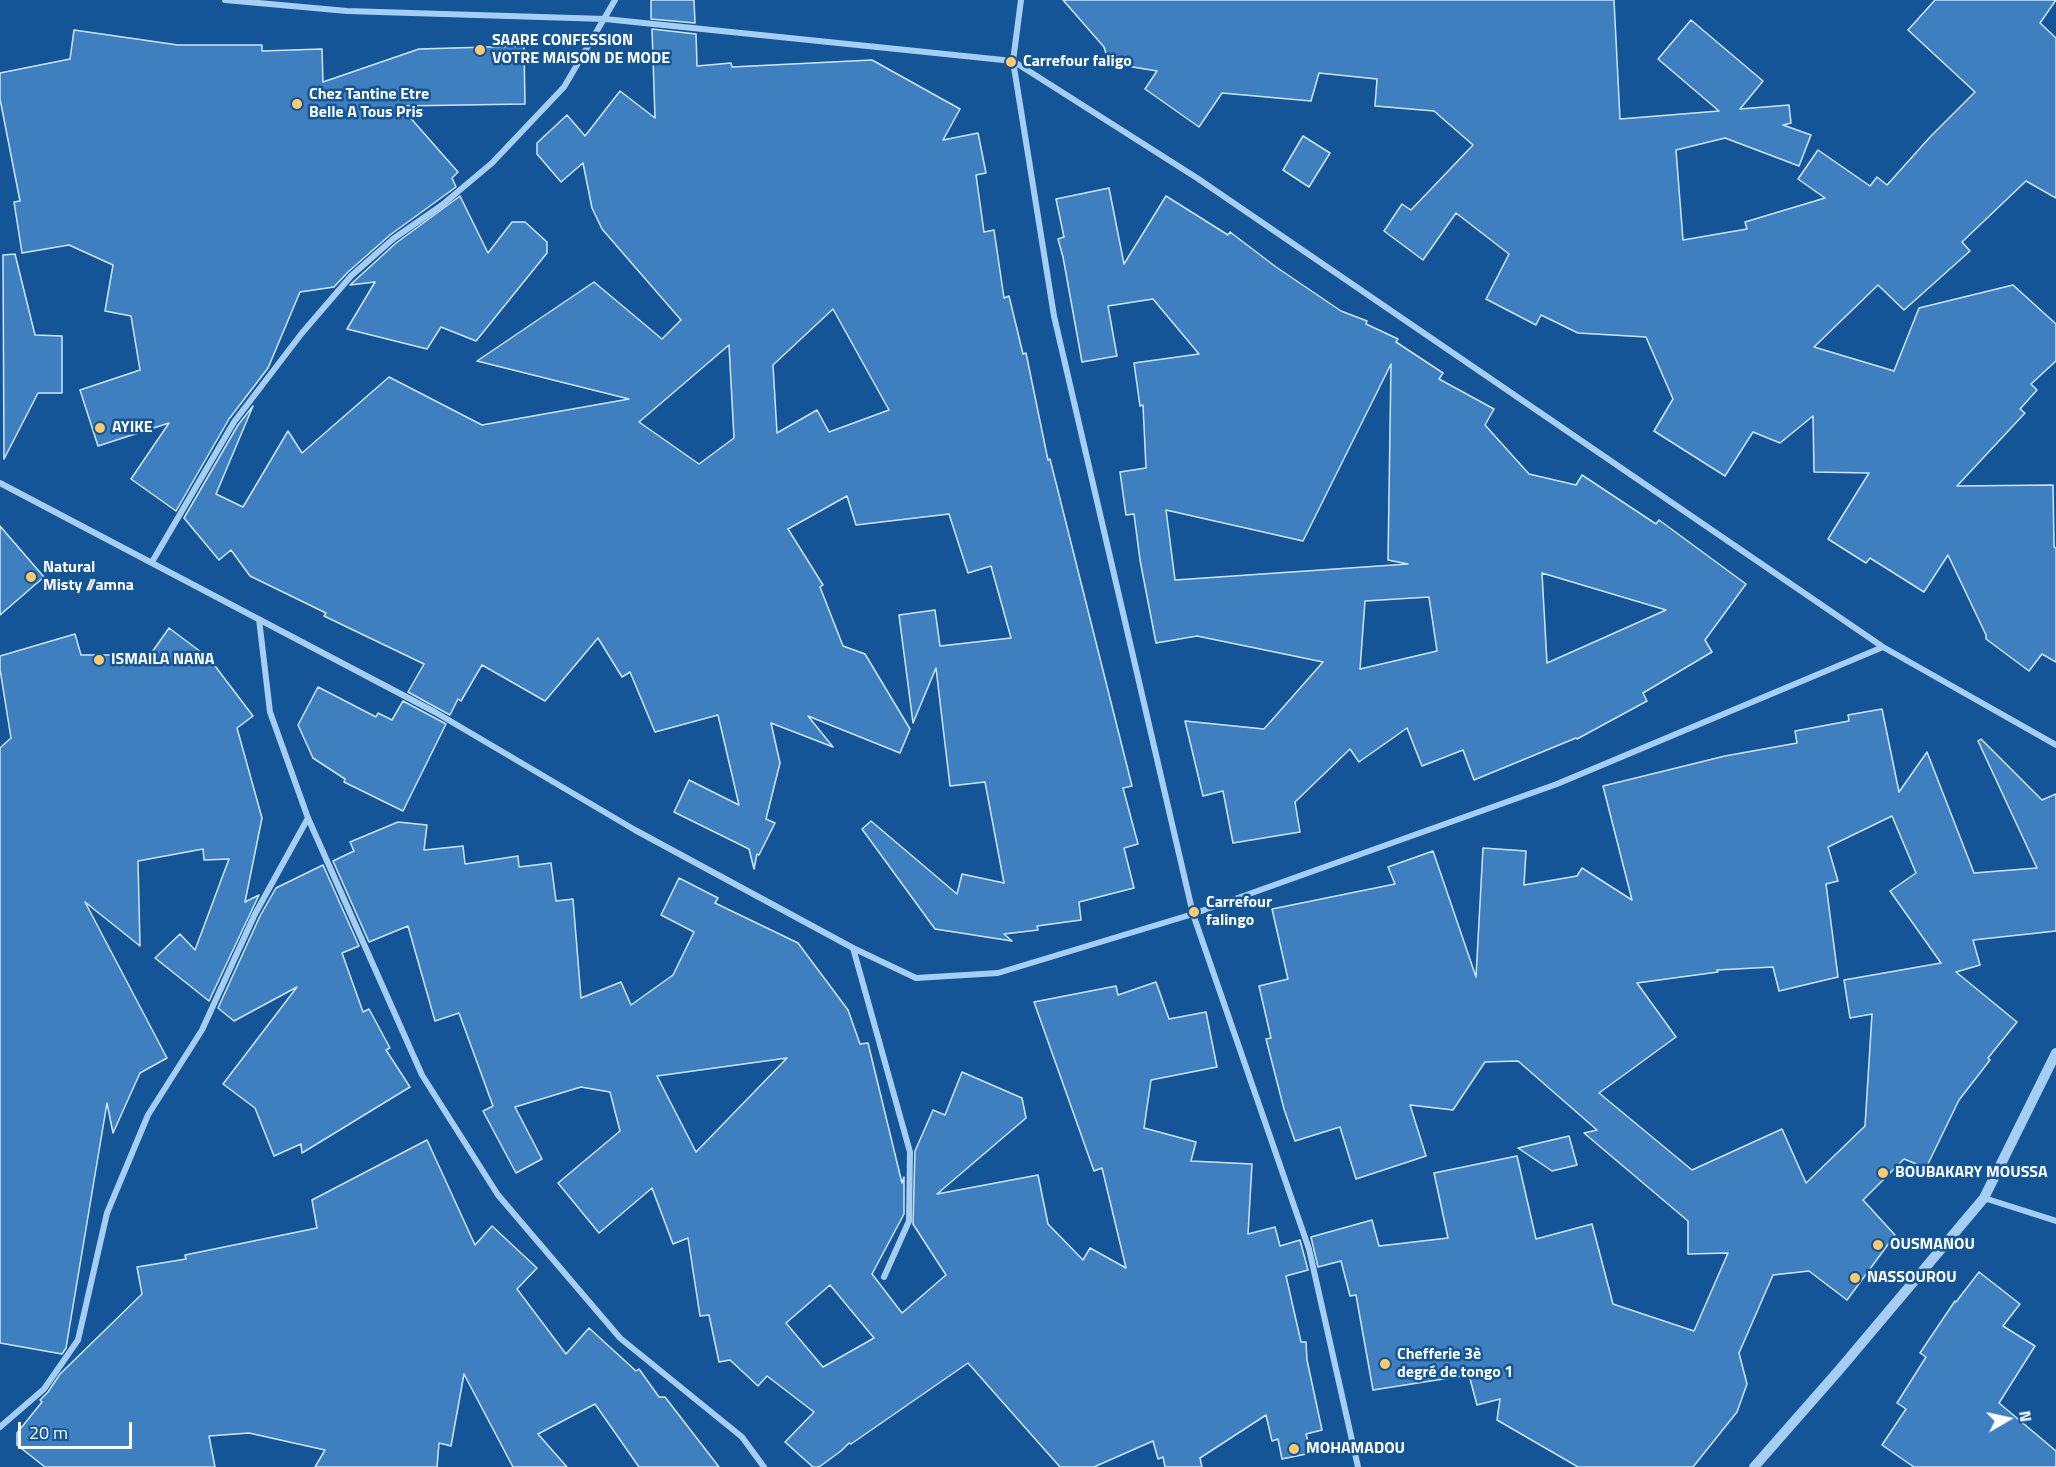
<!DOCTYPE html>
<meta charset="utf-8">
<style>
body{margin:0}
#map{position:relative;width:2056px;height:1467px;overflow:hidden;background:#145597;font-family:"Titillium Web",sans-serif}
canvas{display:block}
.north{position:absolute;left:1978px;top:1389px;width:60px;height:60px;-webkit-text-stroke:4px #145597;paint-order:stroke;rotate:81deg;font-size:16px;font-weight:700;line-height:24px;text-align:center;color:#fff}
.north::after{content:'';display:block;margin:auto;width:21px;height:27px;background:#fff;clip-path:polygon(50% 0,100% 100%,50% 72%,0 100%)}
.scale{position:absolute;left:18px;top:1422px;width:114px;height:27px;box-sizing:border-box;border:3px solid #fff;border-top:0;padding-left:8px;font-size:18px;line-height:21px;white-space:nowrap;color:#fff;-webkit-text-stroke:4px #145597;paint-order:stroke}
</style>
<div id="map">
<canvas width="2056" height="1467"></canvas>
<div class="north">N</div>
<div class="scale">20 m</div>
</div>
<script>
const c = document.querySelector('canvas').getContext('2d');
c.lineJoin = 'round';
function fillPath(path, color) {
  c.fillStyle = color;
  c.fill(path, 'evenodd');
}
function poly(rows) {
  const path = new Path2D();
  for (const r of rows) {
    path.moveTo(r[0], r[1]);
    for (let i = 2; i < r.length; i += 2) path.lineTo(r[i], r[i + 1]);
  }
  return path;
}
function trace(path, color, width, dash) {
  c.strokeStyle = color;
  c.lineWidth = width;
  c.lineCap = dash ? 'butt' : 'round';
  c.setLineDash(dash || []);
  c.stroke(path);
}
function drawText(font, color, halo, rows, align = 'center') {
  c.font = font + ' "Titillium Web",sans-serif';
  c.lineWidth = 5;
  c.setLineDash([]);
  c.textBaseline = 'middle';
  c.strokeStyle = halo;
  c.fillStyle = color;
  for (const [text, x, y, turn = 0] of rows) {
    c.save();
    c.translate(x, y);
    c.rotate((+turn || 0) * Math.PI / 180);
    c.textAlign = isNaN(turn) ? turn : align;
    if (halo) c.strokeText(text, 0, 0);
    c.fillText(text, 0, 0);
    c.restore();
  }
}
const building = poly([
 [651,0,694,0,695,23,651,19,651,0],
 [1063,0,1614,0,1620,119,1719,111,1658,59,1691,20,1763,81,1740,109,1789,105,1791,123,1783,125,1811,135,1799,166,1725,138,1676,150,1683,240,1747,229,1745,222,1825,198,1798,179,1818,150,1870,186,1877,177,1887,185,1930,137,1975,92,1908,30,1935,0,2056,0,2040,23,2056,38,2056,198,2026,181,1962,242,1970,251,1904,310,1878,285,1814,347,1894,371,1919,308,2013,285,2056,324,2056,361,2031,384,2037,390,2020,409,2025,413,1957,486,2053,485,2054,547,2056,548,2056,662,2042,654,2029,671,1986,639,1986,635,1948,555,1924,592,1870,558,1866,563,1828,539,1869,473,1814,472,1813,416,1780,443,1753,432,1725,476,1654,431,1673,399,1646,337,1578,333,1541,315,1536,325,1486,299,1509,254,1456,213,1423,260,1384,231,1402,204,1411,210,1473,145,1434,111,1375,106,1377,79,1319,73,1311,101,1222,93,1199,127,1145,89,1157,71,1115,64,1107,57,1104,47,1063,0],
 [652,29,696,34,697,66,731,63,732,67,872,60,960,109,943,140,978,133,986,173,976,175,984,232,994,230,1004,298,1009,296,1023,354,1026,353,1048,460,1050,459,1132,786,1123,788,1138,844,1124,848,1134,888,1079,902,1081,920,1037,926,1038,930,1004,934,1012,941,935,929,862,829,871,821,957,894,962,874,1004,883,985,782,950,786,936,668,913,723,899,615,935,610,940,646,1011,638,991,566,968,573,949,514,856,525,847,496,788,529,823,585,820,587,843,646,865,654,910,729,900,753,808,716,833,747,771,723,780,763,766,819,775,823,759,855,757,854,754,869,749,849,674,812,689,780,739,805,718,715,655,732,630,672,622,677,598,638,545,701,482,665,461,701,458,699,450,715,408,692,424,664,324,616,326,613,250,576,231,550,219,560,184,518,238,425,253,406,216,494,243,507,288,431,302,453,389,377,482,425,629,399,477,361,594,282,662,339,681,320,602,229,592,208,583,163,561,182,537,154,537,143,567,115,585,136,620,91,655,118,652,29],
 [833,309,889,410,829,432,817,410,777,433,773,365,833,309],
 [729,345,734,438,699,464,639,422,729,345],
 [74,30,178,45,262,45,262,51,322,49,323,82,419,49,524,46,525,104,400,106,458,172,452,178,456,187,390,235,348,272,334,287,300,292,268,368,229,419,176,511,131,479,169,423,98,446,80,390,140,370,131,316,105,311,113,265,69,245,22,253,14,202,20,201,0,99,0,73,70,59,74,30],
 [1303,136,1330,153,1309,187,1283,170,1303,136],
 [1109,188,1124,264,1166,196,1228,235,1230,232,1276,267,1341,311,1367,321,1366,324,1398,339,1396,342,1443,373,1439,379,1494,409,1485,425,1529,474,1576,485,1582,475,1656,524,1659,520,1746,584,1705,640,1712,652,1643,693,1647,701,1577,739,1576,738,1474,780,1463,750,1422,766,1407,728,1359,762,1350,749,1295,802,1300,832,1233,843,1223,791,1203,796,1185,721,1264,729,1323,662,1197,636,1156,643,1140,560,1134,514,1126,515,1120,472,1146,468,1143,405,1140,406,1134,363,1199,354,1153,299,1108,306,1117,356,1082,362,1063,257,1058,239,1064,237,1056,199,1109,188],
 [1391,364,1388,560,1408,564,1175,580,1166,510,1303,541,1391,364],
 [1542,573,1666,610,1547,663,1542,573],
 [1429,597,1437,651,1360,669,1365,601,1429,597],
 [460,196,488,253,512,222,525,222,547,242,547,253,476,341,441,327,427,349,347,329,375,282,350,285,396,243,460,196],
 [15,254,35,335,62,336,62,393,38,393,4,459,3,255,15,254],
 [0,526,44,577,0,615,0,526],
 [169,628,209,658,253,716,237,728,262,818,245,902,259,895,209,1001,155,958,180,934,195,950,229,859,204,860,203,849,138,861,140,946,85,902,167,1058,140,1073,113,1133,107,1103,66,1348,62,1354,0,1343,0,748,11,738,0,669,0,656,75,634,81,655,150,655,169,628],
 [318,687,376,717,378,713,392,720,403,701,446,724,403,811,344,782,345,779,313,758,298,725,318,687],
 [1882,709,1899,792,1927,752,1974,873,2037,868,1978,741,1981,739,2042,800,2056,794,2056,931,1973,940,1980,965,1956,972,2017,1022,1988,1058,1990,1060,1959,1100,1926,1168,1904,1159,1863,1200,1895,1235,1847,1300,1809,1271,1773,1275,1739,1353,1747,1384,1737,1412,1693,1467,1578,1467,1497,1420,1500,1399,1477,1405,1469,1375,1373,1390,1356,1295,1350,1296,1341,1261,1318,1267,1311,1237,1372,1220,1379,1246,1448,1238,1434,1173,1517,1156,1536,1239,1592,1224,1613,1304,1694,1331,1728,1253,1688,1254,1688,1221,1584,1133,1597,1130,1518,1061,1485,1062,1453,1110,1410,1105,1426,1156,1356,1179,1340,1127,1295,1141,1284,1109,1266,1039,1271,1038,1259,986,1288,979,1272,909,1395,884,1388,867,1433,851,1476,977,1483,848,1526,851,1524,885,1577,876,1582,868,1632,900,1603,786,1725,756,1797,743,1795,731,1849,721,1848,715,1882,709],
 [1892,816,1916,873,1890,891,1941,963,1844,980,1850,1018,1872,1014,1865,1126,1806,1183,1782,1129,1692,1170,1599,1093,1676,1037,1637,983,1718,972,1717,970,1773,967,1779,991,1838,977,1826,884,1838,881,1828,847,1892,816],
 [398,822,427,825,424,850,463,846,465,864,518,856,519,867,551,863,556,901,573,899,581,998,621,982,631,1005,673,975,694,932,661,915,679,878,718,898,715,903,798,943,848,1010,860,1044,868,1043,902,1183,904,1177,904,1214,872,1274,902,1313,946,1275,913,1224,915,1151,933,1110,945,1115,962,1072,1022,1098,1026,1118,937,1194,1038,1175,1048,1224,1083,1260,1090,1248,1126,1268,1102,1168,1094,1171,1034,1002,1116,986,1118,995,1156,982,1169,1019,1206,1012,1217,1067,1151,1080,1144,1128,1196,1142,1191,1161,1252,1164,1248,1234,1275,1227,1280,1246,1300,1240,1308,1270,1286,1276,1301,1342,1306,1342,1307,1360,1322,1430,1306,1434,1311,1453,1282,1459,1278,1439,1272,1441,1266,1415,1200,1458,1202,1467,1165,1467,1163,1457,1158,1459,1153,1441,1094,1467,1060,1467,968,1363,851,1444,849,1443,841,1451,819,1467,813,1467,785,1442,814,1412,767,1376,758,1386,730,1360,719,1362,709,1315,700,1316,688,1238,673,1244,652,1188,599,1233,558,1183,620,1131,610,1092,581,1087,515,1107,542,1159,516,1173,483,1111,493,1106,459,1013,435,1021,408,926,369,942,333,861,354,851,350,842,398,822],
 [787,1058,696,1152,657,1076,787,1058],
 [830,1285,874,1338,823,1367,786,1323,830,1285],
 [323,865,359,946,342,953,363,1012,369,1009,390,1048,386,1050,410,1087,302,1153,301,1144,274,1156,255,1108,223,1084,297,987,234,1021,218,1008,260,916,276,888,323,865],
 [1569,1136,1577,1165,1552,1171,1518,1148,1569,1136],
 [427,1140,475,1245,492,1226,537,1268,517,1289,566,1354,589,1328,636,1371,639,1369,659,1397,665,1397,719,1467,639,1467,595,1404,538,1434,567,1467,513,1467,464,1374,451,1446,439,1443,437,1467,315,1467,325,1450,249,1433,209,1436,215,1467,45,1467,17,1445,17,1433,42,1402,40,1400,48,1392,60,1374,142,1294,137,1267,186,1259,185,1255,317,1228,312,1200,427,1140],
 [1979,1272,2020,1304,2003,1326,2035,1346,1999,1403,2056,1451,2056,1467,1914,1467,1882,1445,1906,1409,1897,1403,1926,1357,1920,1353,1955,1301,1956,1302,1979,1272]
]);
fillPath(building, '#3d7fbf');
trace(building, '#cee6fd', 1.5);
trace(poly([
 [225,0,347,11,605,19,1013,61,1197,178,1883,647,2056,745],
 [1021,0,1013,61,1054,316,1193,914,1309,1249,1358,1467],
 [0,483,435,712,635,830,853,948,916,978,998,973,1193,914,1557,784,1883,647],
 [152,562,234,422,302,333,351,276,393,239,442,205,492,163,564,87,615,0],
 [259,619,270,712,308,818,422,1075,498,1195,620,1338,742,1437,764,1467],
 [853,948,910,1152,909,1221,884,1277],
 [1984,1198,2056,1221],
 [0,1427,44,1389,78,1340,107,1213,148,1115,202,1030,255,914,308,818]
]), '#a6cdf2', 6);
trace(poly([
 [1754,1467,1840,1369,1984,1198,2056,1053]
]), '#a6cdf2', 10);
for (const [x, y, r, color] of [
 [480,50,6,"#ffca67"],
 [1011,62,6,"#ffca67"],
 [297,104,6,"#ffca67"],
 [100,428,6,"#ffca67"],
 [31,577,6,"#ffca67"],
 [99,660,6,"#ffca67"],
 [1194,912,6,"#ffca67"],
 [1883,1173,6,"#ffca67"],
 [1878,1245,6,"#ffca67"],
 [1855,1278,6,"#ffca67"],
 [1385,1364,6,"#ffca67"],
 [1294,1449,6,"#ffca67"]
]) {
  const dot = new Path2D();
  dot.arc(x, y, r, 0, 2 * Math.PI);
  c.fillStyle = color;
  c.fill(dot);
  trace(dot, '#145597', 2);
}
drawText('bold 16px', '#fff', '#145597', [
 ["SAARE CONFESSION",492,41],
 ["VOTRE MAISON DE MODE",492,59],
 ["Carrefour faligo",1023,62],
 ["Chez Tantine Etre",309,95],
 ["Belle A Tous Pris",309,113],
 ["AYIKE",112,428],
 ["Natural",43,568],
 ["Misty //amna",43,586],
 ["ISMAILA NANA",111,660],
 ["Carrefour",1206,903],
 ["falingo",1206,921],
 ["BOUBAKARY MOUSSA",1895,1173],
 ["OUSMANOU",1890,1245],
 ["NASSOUROU",1867,1278],
 ["Chefferie 3è",1397,1355],
 ["degré de tongo 1",1397,1373],
 ["MOHAMADOU",1306,1449]
], 'left');
</script>
